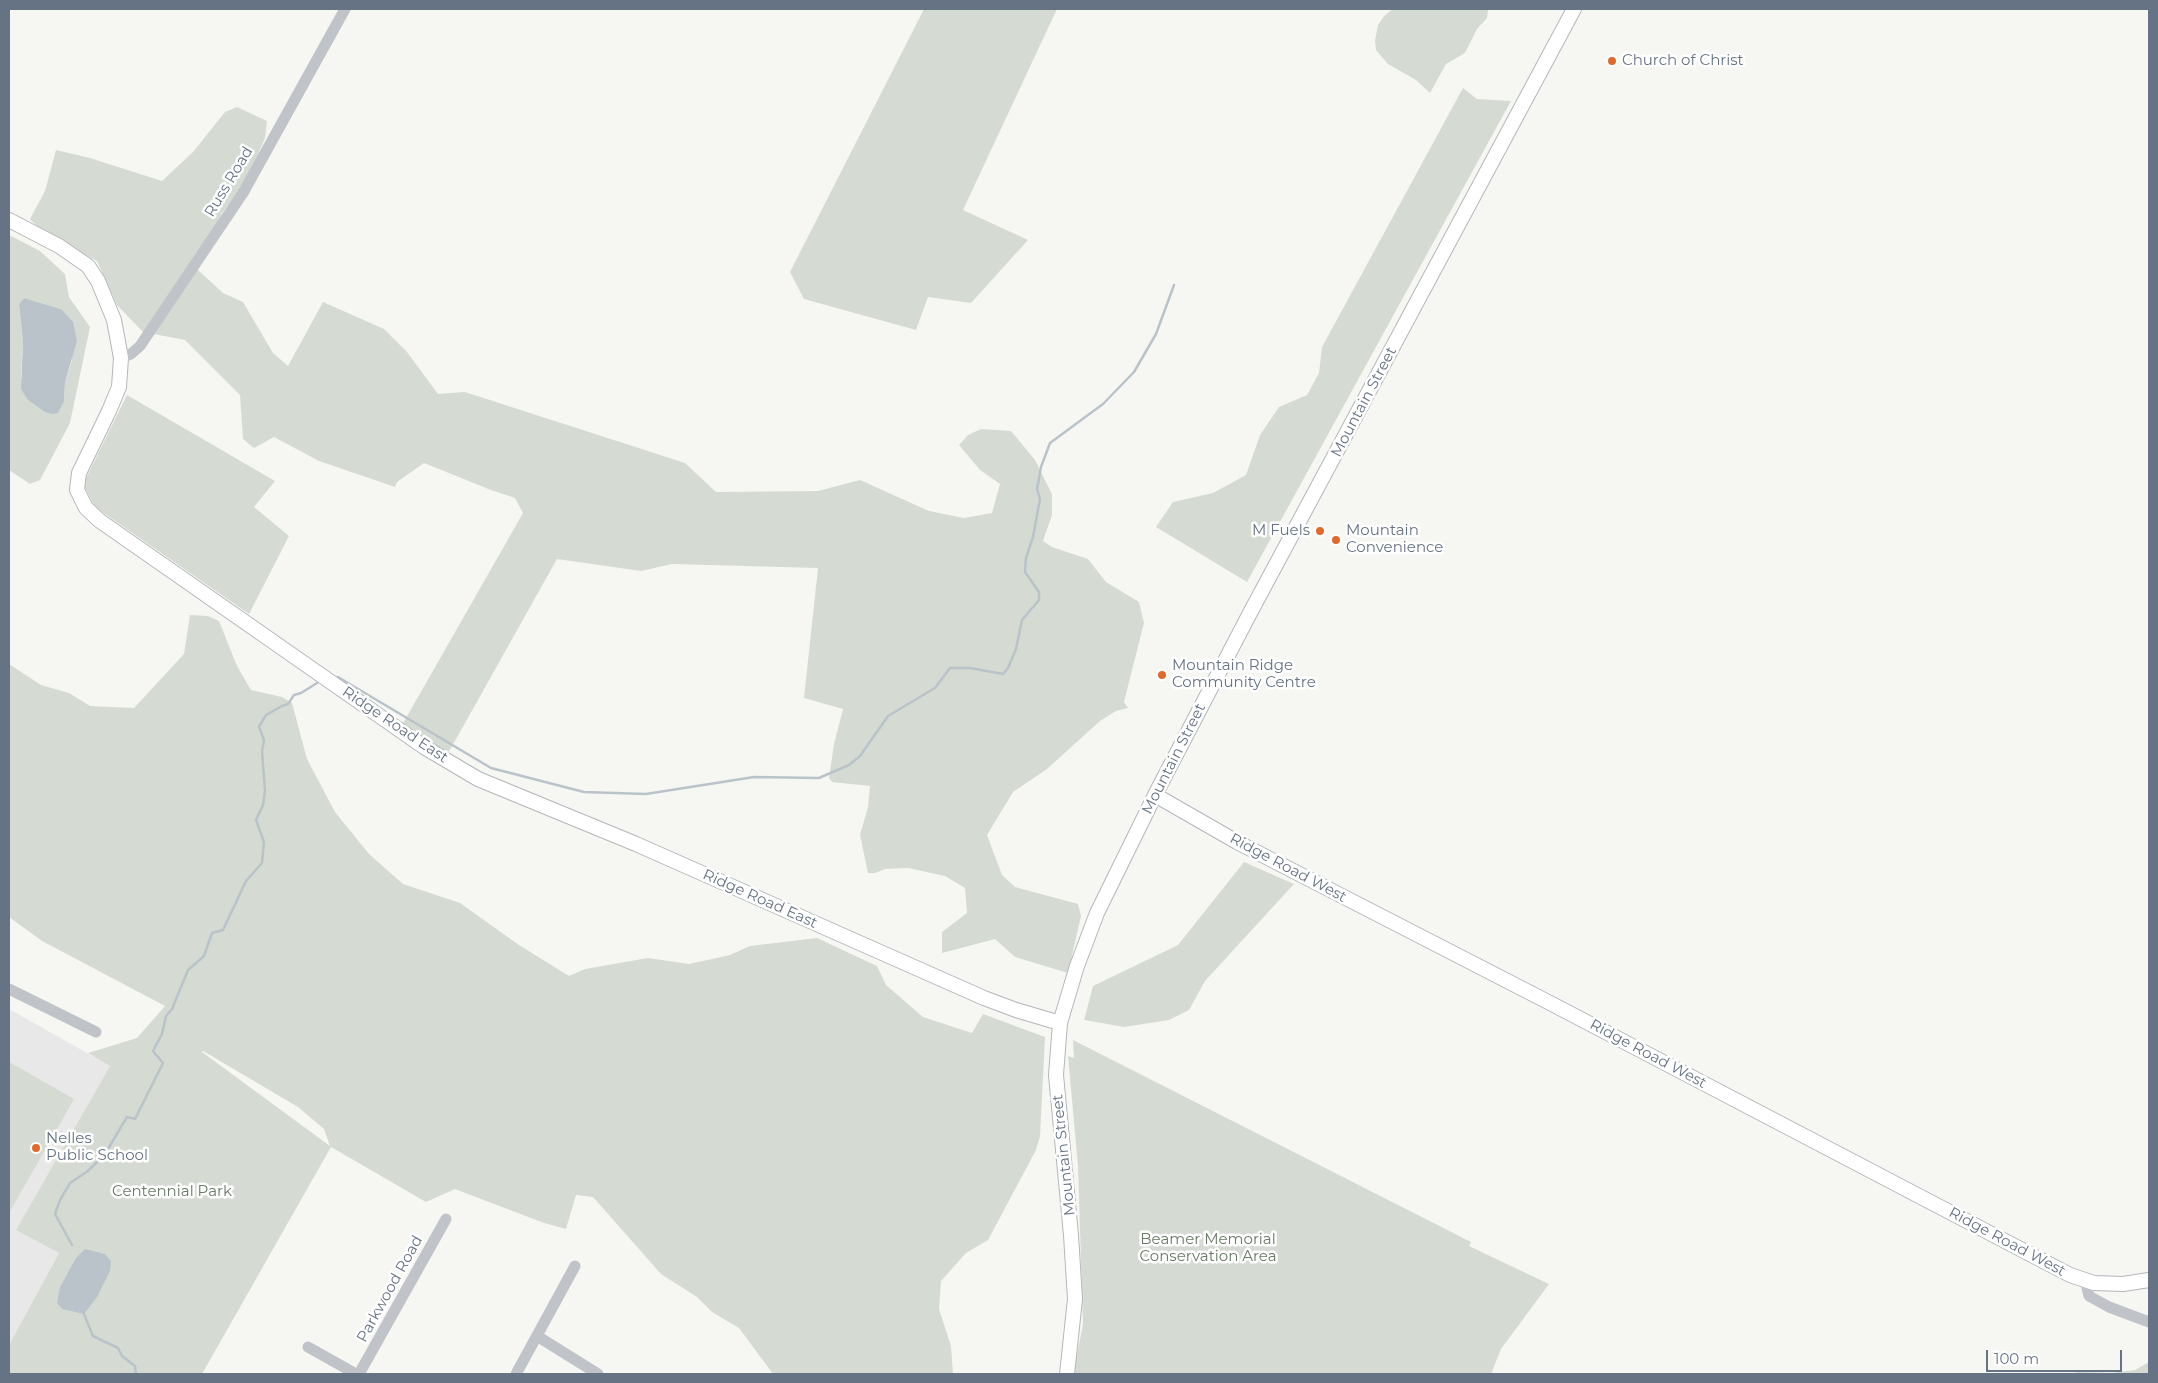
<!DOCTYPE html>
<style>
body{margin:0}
#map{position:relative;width:2158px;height:1383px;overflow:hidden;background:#f6f7f3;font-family:Montserrat,sans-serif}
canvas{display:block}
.frame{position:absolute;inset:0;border:10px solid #667384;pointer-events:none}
.scale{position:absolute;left:1986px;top:1350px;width:136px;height:22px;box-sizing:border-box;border:2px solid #667384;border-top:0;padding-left:6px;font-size:15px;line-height:18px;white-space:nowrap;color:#667384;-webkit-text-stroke:4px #fff;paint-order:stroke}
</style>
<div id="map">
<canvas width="2158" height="1383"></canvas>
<div class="frame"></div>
<div class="scale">100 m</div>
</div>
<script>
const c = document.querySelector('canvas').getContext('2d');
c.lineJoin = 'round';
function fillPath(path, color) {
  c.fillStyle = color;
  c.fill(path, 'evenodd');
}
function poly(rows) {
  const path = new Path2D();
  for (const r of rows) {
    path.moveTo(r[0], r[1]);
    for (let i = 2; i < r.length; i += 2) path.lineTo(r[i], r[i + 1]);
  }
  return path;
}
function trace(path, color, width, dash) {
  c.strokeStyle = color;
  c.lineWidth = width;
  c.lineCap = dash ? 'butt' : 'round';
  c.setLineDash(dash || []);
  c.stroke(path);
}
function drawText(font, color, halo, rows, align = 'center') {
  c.font = font + ' Montserrat,sans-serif';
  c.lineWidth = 5;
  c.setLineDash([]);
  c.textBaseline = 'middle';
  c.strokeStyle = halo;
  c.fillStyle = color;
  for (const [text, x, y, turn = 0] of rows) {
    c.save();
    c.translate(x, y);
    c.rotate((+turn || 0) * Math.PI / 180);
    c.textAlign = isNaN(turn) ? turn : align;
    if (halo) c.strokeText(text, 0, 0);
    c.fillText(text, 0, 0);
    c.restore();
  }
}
fillPath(poly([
 [9,1009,110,1066,17,1229,59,1253,9,1345]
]), '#e7e8e7');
fillPath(poly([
 [924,9,1057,9,963,210,1028,240,971,303,928,297,916,330,804,299,790,272],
 [1393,9,1487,9,1488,10,1487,18,1477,29,1465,53,1446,64,1430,93,1416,80,1388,64,1376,50,1375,41,1378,25,1384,16],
 [1463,88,1477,99,1511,101,1247,582,1156,527,1173,502,1213,493,1246,475,1260,435,1279,407,1307,395,1319,373,1322,347],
 [237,107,267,121,265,138,244,187,222,213,197,269,223,293,243,302,273,353,288,366,323,302,384,329,407,352,438,394,465,392,685,463,716,492,818,491,860,480,929,511,964,518,992,513,1000,484,980,470,959,445,968,435,981,429,1011,431,1035,460,1052,494,1052,515,1043,541,1052,547,1088,559,1106,582,1139,602,1144,623,1124,702,1128,708,1116,711,1100,721,1047,769,1013,792,987,835,1002,875,1015,887,1078,904,1081,916,1068,973,1015,957,995,939,942,953,942,932,967,913,965,888,945,876,908,868,885,869,875,873,868,873,860,835,868,807,870,786,832,782,829,778,834,744,843,709,804,698,818,568,672,564,641,571,557,559,446,757,402,725,523,513,515,498,491,490,424,463,397,482,395,487,319,461,274,437,254,448,243,439,240,395,185,340,143,332,117,305,97,261,44,233,30,219,45,191,56,150,90,158,162,181,193,152,225,112],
 [9,235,40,251,65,274,69,297,90,327,70,423,40,480,30,484,9,470],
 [24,298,61,309,72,360,65,382,64,401,21,378,23,342,19,304],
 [127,395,275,481,254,507,289,536,249,614,95,507,83,484],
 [190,615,208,616,219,621,237,666,251,690,282,697,292,703,307,759,335,812,369,854,403,884,460,903,519,945,569,976,585,969,648,958,689,964,730,955,750,946,817,938,877,966,886,985,923,1017,972,1033,983,1014,1045,1037,1040,1136,1036,1150,988,1240,966,1253,941,1281,939,1309,951,1346,953,1374,773,1374,739,1328,712,1312,697,1297,661,1274,593,1197,576,1195,566,1229,544,1223,455,1189,426,1202,331,1147,202,1374,9,1374,9,1345,59,1253,16,1230,110,1066,88,1053,137,1038,165,1006,42,941,9,917,9,664,41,685,69,693,90,706,134,708,184,654],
 [203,1051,298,1107,324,1129,330,1146,202,1052],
 [1244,862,1294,884,1205,981,1189,1010,1169,1020,1124,1027,1084,1020,1093,986,1178,945],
 [1073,1040,1471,1242,1469,1246,1549,1284,1501,1349,1491,1374,1073,1374,1083,1325,1078,1166,1068,1056,1074,1058],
 [9,1062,74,1099,9,1213],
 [2149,1362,2149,1374,2069,1374,2079,1372,2111,1373,2135,1370]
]), '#d5dbd3');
fillPath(poly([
 [24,298,61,309,73,322,77,341,65,382,64,401,58,413,52,414,45,412,28,400,21,389,23,342,19,304],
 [85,1249,105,1254,111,1261,110,1271,97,1297,84,1314,62,1309,57,1303,60,1287,76,1258]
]), '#bac3c9');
trace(poly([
 [338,677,491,768,584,792,646,794,754,777,819,778,849,765,860,756,888,716,935,688,950,668,970,668,1003,674,1008,668,1016,649,1022,620,1039,600,1039,592,1025,572,1026,558,1033,537,1040,499,1037,489,1041,467,1050,443,1103,404,1134,372,1156,334,1174,285],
 [72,1245,55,1214,60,1200,70,1183,88,1171,105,1154,127,1117,135,1119,163,1063,153,1051,162,1034,166,1016,172,1009,188,970,204,956,212,933,223,930,246,881,262,863,264,842,256,820,263,805,265,791,262,751,264,740,259,727,266,715,282,706,288,704,294,695,301,693,317,683],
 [84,1314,93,1336,118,1348,122,1356,135,1366,136,1374]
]), '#bac3c9', 2.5);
const major = poly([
 [9,220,59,246,88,266,98,281,114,320,121,358,119,387,109,411,79,473,77,490,86,508,100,521,424,747,478,779,636,844,984,998,1016,1010,1060,1023],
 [1155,795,1237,842,1552,1004,2070,1275,2094,1283,2123,1284,2149,1280],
 [1067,1374,1075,1299,1071,1235,1056,1075,1060,1023,1077,966,1097,913,1155,795,1250,613,1574,9]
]);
trace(major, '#b3b7bb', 16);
trace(poly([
 [121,358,131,354,140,346,243,193,345,9],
 [9,989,96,1032],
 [2085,1280,2089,1296,2109,1307,2149,1322],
 [537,1336,598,1374],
 [308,1347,356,1374],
 [359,1374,446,1219],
 [516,1374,575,1266]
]), '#c0c3c7', 11);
trace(major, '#fff', 14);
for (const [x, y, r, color] of [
 [1612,61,5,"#e06a2b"],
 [1320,531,5,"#e06a2b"],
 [1336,540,5,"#e06a2b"],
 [1162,675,5,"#e06a2b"],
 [36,1148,5,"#e06a2b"]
]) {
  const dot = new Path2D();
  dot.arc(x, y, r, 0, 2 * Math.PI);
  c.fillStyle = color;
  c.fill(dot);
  trace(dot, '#fff', 2);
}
drawText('15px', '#667384', '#fff', [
 ["Church of Christ",1622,61],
 ["M Fuels",1310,531,"right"],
 ["Mountain",1346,531],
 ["Convenience",1346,548],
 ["Mountain Ridge",1172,666],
 ["Community Centre",1172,683],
 ["Nelles",46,1139],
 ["Public School",46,1156]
], 'left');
drawText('15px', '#667384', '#fff', [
 ["Russ Road",229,182,-59],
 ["Mountain Street",1364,402,-62],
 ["Ridge Road East",395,725,34],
 ["Mountain Street",1174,759,-63],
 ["Ridge Road West",1288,868,28],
 ["Ridge Road East",760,899,24],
 ["Ridge Road West",1648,1054,28],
 ["Mountain Street",1064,1155,-96],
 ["Ridge Road West",2007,1242,28],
 ["Parkwood Road",390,1289,-61]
]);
drawText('15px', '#677b65', '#fff', [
 ["Centennial Park",172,1192],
 ["Beamer Memorial",1208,1240],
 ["Conservation Area",1208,1257]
]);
</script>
